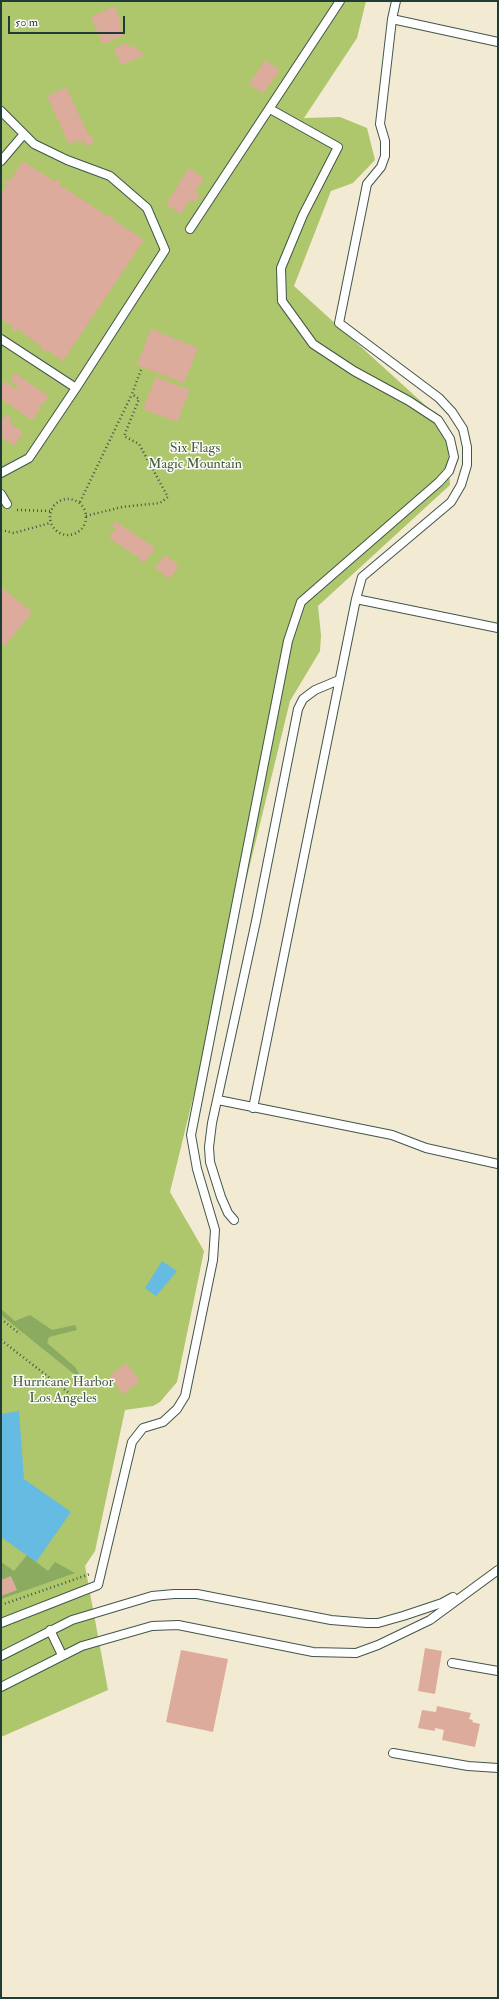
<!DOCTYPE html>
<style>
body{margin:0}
#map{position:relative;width:499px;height:1999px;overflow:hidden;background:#f3ead3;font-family:"IM FELL Double Pica",serif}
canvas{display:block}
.frame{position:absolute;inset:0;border:2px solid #1f3d34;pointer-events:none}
.scale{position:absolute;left:8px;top:16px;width:117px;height:18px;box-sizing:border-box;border:2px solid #1f3d34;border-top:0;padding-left:5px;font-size:12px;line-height:14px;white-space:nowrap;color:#1f3d34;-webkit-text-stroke:3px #fdfcf7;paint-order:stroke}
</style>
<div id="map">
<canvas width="499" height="1999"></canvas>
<div class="frame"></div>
<div class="scale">50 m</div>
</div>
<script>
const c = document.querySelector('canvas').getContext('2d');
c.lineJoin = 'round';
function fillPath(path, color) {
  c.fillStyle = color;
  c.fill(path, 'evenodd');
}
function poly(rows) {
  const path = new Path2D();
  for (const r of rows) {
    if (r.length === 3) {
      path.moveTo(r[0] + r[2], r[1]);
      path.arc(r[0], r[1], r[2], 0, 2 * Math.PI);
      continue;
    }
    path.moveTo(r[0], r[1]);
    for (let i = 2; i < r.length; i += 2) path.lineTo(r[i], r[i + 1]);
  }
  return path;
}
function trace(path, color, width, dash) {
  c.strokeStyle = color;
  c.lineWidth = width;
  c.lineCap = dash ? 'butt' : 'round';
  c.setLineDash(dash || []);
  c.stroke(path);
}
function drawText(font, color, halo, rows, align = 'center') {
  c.font = font + ' "IM FELL Double Pica",serif';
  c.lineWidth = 3;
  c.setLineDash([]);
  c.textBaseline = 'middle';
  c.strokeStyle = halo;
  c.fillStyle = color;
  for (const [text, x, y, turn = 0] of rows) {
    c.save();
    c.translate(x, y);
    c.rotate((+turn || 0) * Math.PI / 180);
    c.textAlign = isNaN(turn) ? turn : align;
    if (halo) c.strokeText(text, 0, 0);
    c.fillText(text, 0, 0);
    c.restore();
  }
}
fillPath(poly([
 [1,1,366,1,357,38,304,118,340,117,367,128,375,160,353,183,331,191,294,286,447,425,450,485,318,606,321,635,320,651,290,701,170,1192,204,1251,177,1382,160,1402,153,1406,125,1410,95,1551,85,1566,108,1690,1,1737]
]), '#aec66c');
fillPath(poly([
 [1,1309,15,1321,30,1315,52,1330,75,1325,77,1330,49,1337,47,1343,75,1367,84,1382,1,1315],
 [27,1555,48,1571,55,1562,75,1573,1,1599,1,1562,14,1571]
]), '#8aab60');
fillPath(poly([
 [162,1261,177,1271,156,1296,145,1288],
 [19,1411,24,1479,71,1512,36,1562,1,1537,1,1414]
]), '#65bbe2');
fillPath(poly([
 [114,6,122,23,119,24,124,35,103,44,91,17],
 [127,43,129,48,135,45,138,52,142,51,143,56,121,65,114,48],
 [265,60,280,70,263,93,249,84],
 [66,87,89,136,91,135,93,140,94,142,86,146,83,138,81,139,83,142,79,144,78,140,69,144,47,96],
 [23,161,55,182,57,179,60,181,58,184,109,217,111,214,114,217,112,219,144,240,63,361,46,349,44,352,41,350,43,347,17,329,15,332,12,331,14,327,1,319,1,194,7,185,4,183,6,180,9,182],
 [189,168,204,178,195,192,200,195,195,202,190,199,181,214,166,204],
 [151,329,198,348,184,383,137,365],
 [15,373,48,396,46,401,40,405,39,412,38,411,35,416,36,417,32,420,1,399,1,387,5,381,16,389,18,386,10,380],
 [156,377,190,390,177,422,143,409],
 [7,415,13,419,10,423,23,432,14,446,1,437,1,416,5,419],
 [115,521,155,548,145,562,140,561,141,559,109,538,116,528,112,526],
 [165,555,179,565,170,579,155,568],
 [1,587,32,612,5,646,1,643],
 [126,1363,140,1381,123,1394,110,1376],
 [11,1576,17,1590,1,1596,1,1580],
 [425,1648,442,1651,435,1694,418,1691],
 [181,1650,228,1659,213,1732,166,1722],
 [437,1706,471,1713,469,1719,473,1720,472,1722,480,1724,475,1747,442,1740,444,1730,435,1728,435,1731,418,1728,422,1710,436,1712]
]), '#ddab9c');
const lane = poly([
 [392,19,498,42],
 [1,111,24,134],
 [1,161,24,134,34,144,67,160,110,176,147,208,165,250,76,388],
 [190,229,340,1],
 [1,339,76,388,29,458,1,473],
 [1,494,7,504],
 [356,599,498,628],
 [218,1100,392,1135,426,1148,498,1164],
 [253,1108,356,599,362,577,451,502,461,485,467,465,467,447,463,429,452,412,439,398,339,323,367,184,381,167,385,156,385,141,380,124,392,19,396,1],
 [234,1220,228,1213,221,1197,210,1162,209,1147,212,1123,256,921,298,709,303,699,315,690,339,680],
 [1,1623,98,1585,132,1442,143,1428,163,1422,177,1409,185,1396,213,1260,215,1230,197,1169,191,1135,288,641,301,602,439,482,449,471,454,457,450,439,438,420,409,401,354,371,313,344,282,301,281,268,303,215,338,147,270,109],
 [50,1630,62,1655],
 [1,1656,72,1620,152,1596,174,1594,197,1594,331,1620,367,1623,378,1623,403,1616,442,1603,453,1597],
 [452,1663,498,1671],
 [1,1687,82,1646,152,1626,178,1625,313,1652,356,1653,378,1645,430,1620,498,1570],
 [393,1753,468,1766,498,1768]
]);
trace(lane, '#3f574c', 10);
trace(poly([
 [68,517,18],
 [80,502,132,394],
 [17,510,50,511],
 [86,516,122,507,160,503,168,497,139,444,124,436,139,399,132,394,142,367],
 [1,530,14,533,50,523],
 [1,1319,20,1334],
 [1,1340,69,1393],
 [1,1605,90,1574]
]), '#3f574c', 2.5, [1, 3]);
trace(lane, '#fff', 8);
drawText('14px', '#435f42', '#fdfcf7', [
 ["Six Flags",195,449],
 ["Magic Mountain",195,465],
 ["Hurricane Harbor",63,1383],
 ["Los Angeles",63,1399]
]);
</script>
